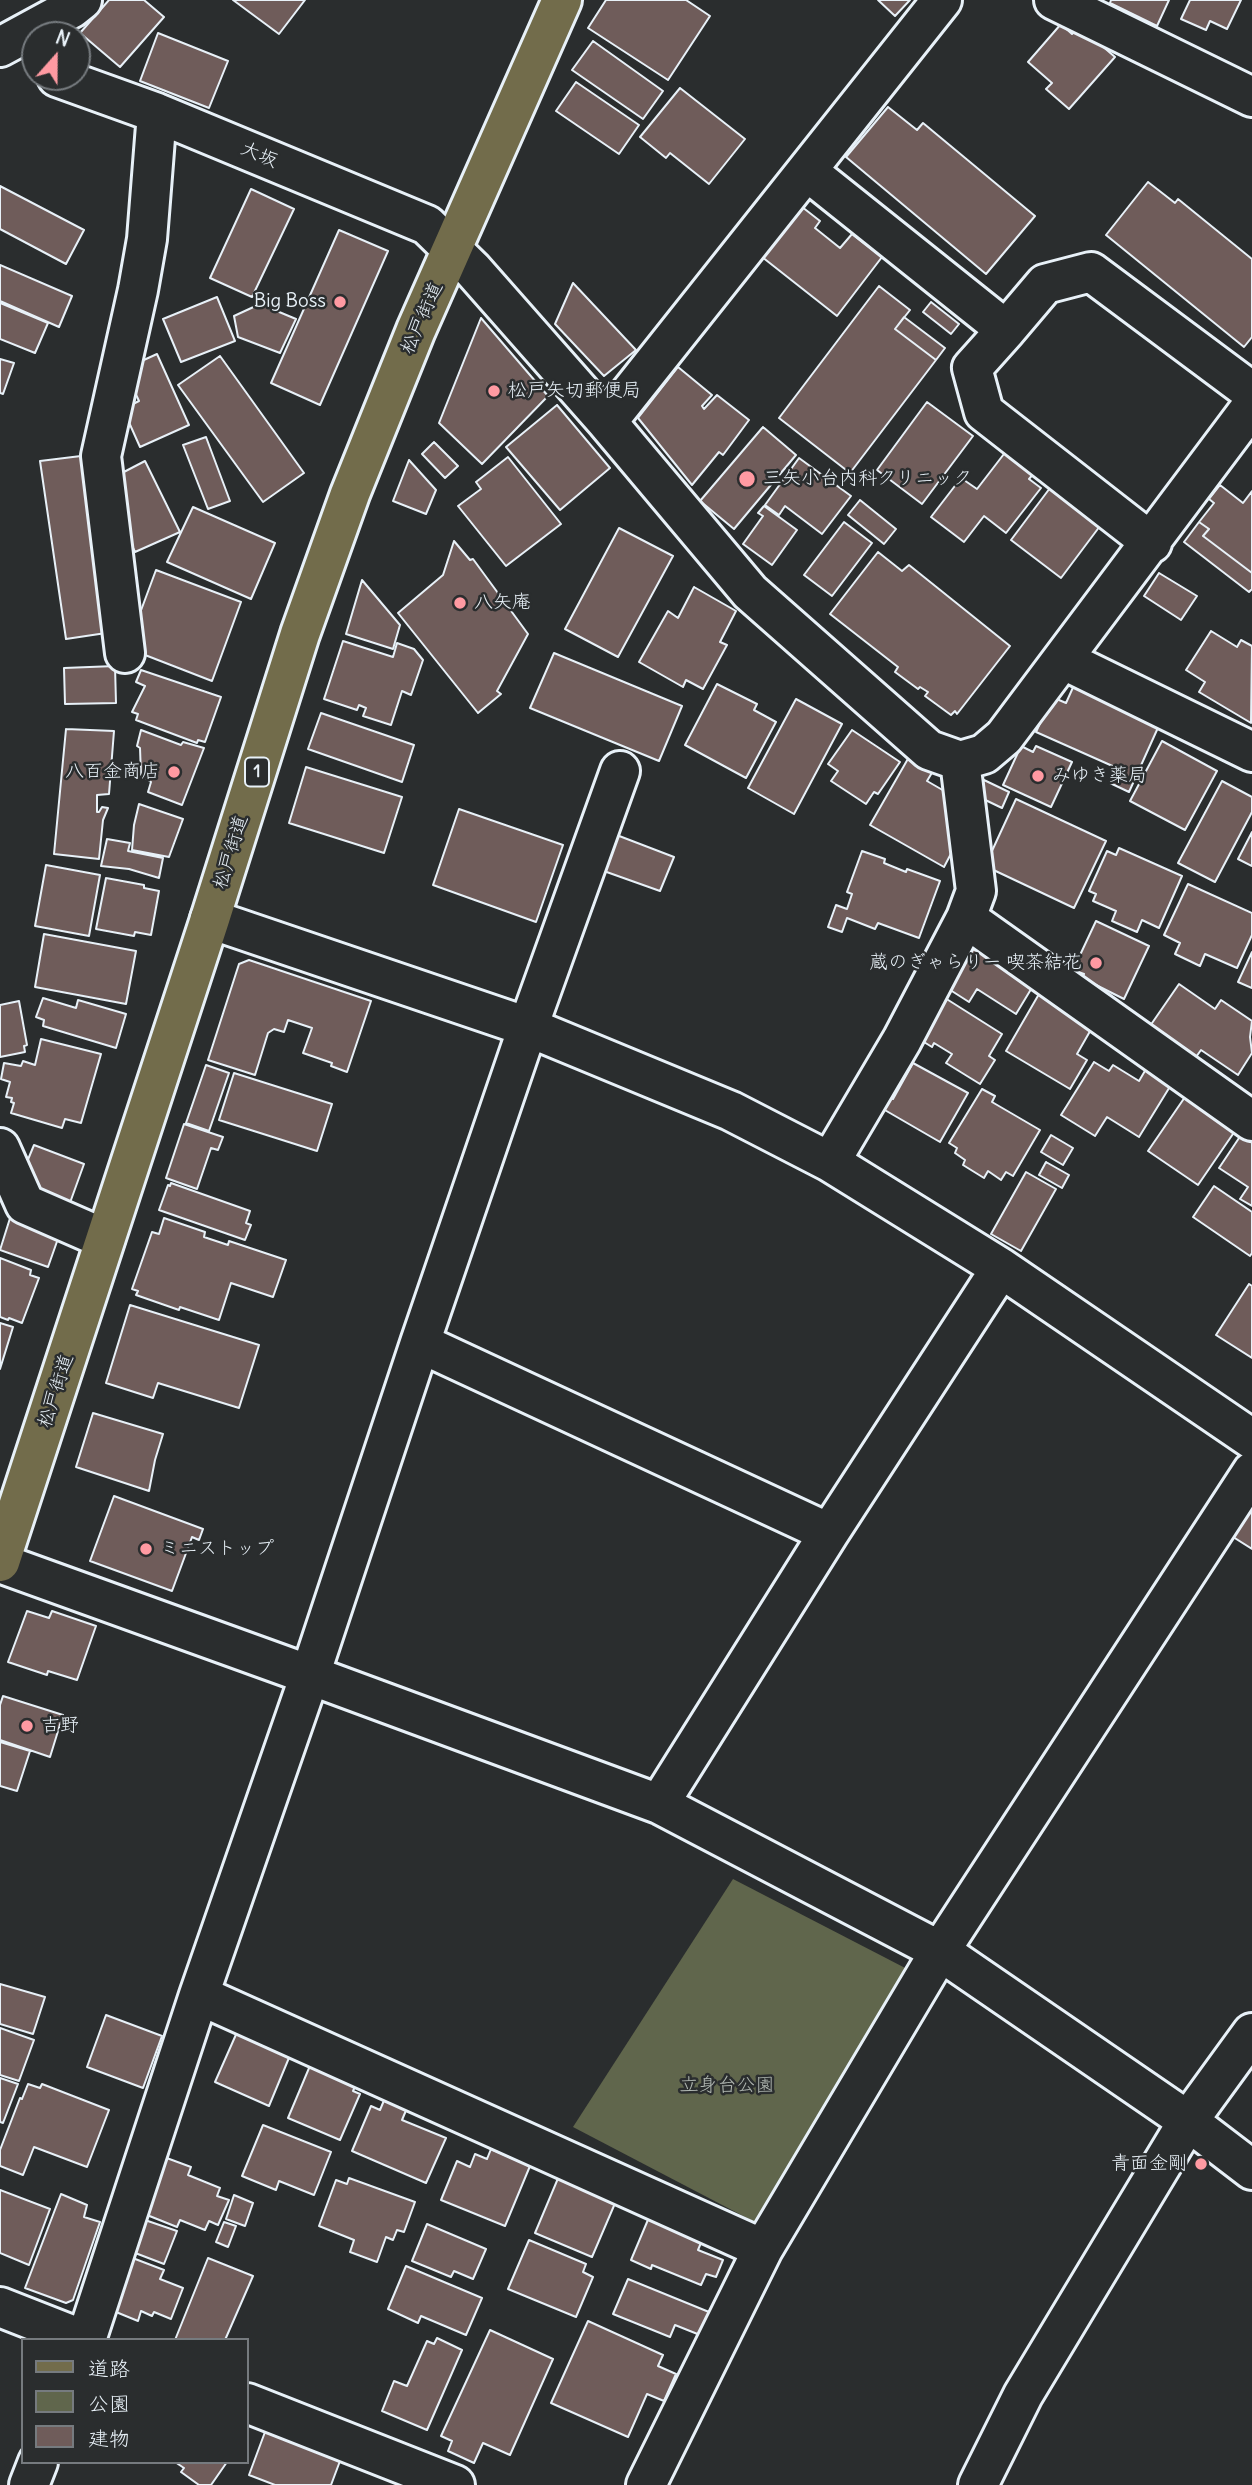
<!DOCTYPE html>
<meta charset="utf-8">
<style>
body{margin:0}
#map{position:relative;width:1252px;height:2485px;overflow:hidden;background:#2a2d2e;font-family:Delius,"Klee One",sans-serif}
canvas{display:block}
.legend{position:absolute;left:21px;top:2338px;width:228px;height:126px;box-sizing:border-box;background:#2a2d2e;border:2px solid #767b7f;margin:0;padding:9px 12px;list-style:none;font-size:21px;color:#e8f1f8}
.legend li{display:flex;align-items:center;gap:14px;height:35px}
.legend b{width:35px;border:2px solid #767b7f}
.north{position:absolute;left:21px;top:21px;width:70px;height:70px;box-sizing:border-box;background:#2a2d2e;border:2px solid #767b7f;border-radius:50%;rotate:21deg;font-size:19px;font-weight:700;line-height:28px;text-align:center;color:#e8f1f8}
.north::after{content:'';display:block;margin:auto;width:24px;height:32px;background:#ff9aa2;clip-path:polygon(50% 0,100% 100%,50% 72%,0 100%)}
</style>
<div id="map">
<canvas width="1252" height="2485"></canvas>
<ul class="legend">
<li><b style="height:9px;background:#726c4b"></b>道路</li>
<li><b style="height:19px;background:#60664c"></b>公園</li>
<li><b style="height:19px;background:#6f5c5a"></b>建物</li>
</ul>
<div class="north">N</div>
</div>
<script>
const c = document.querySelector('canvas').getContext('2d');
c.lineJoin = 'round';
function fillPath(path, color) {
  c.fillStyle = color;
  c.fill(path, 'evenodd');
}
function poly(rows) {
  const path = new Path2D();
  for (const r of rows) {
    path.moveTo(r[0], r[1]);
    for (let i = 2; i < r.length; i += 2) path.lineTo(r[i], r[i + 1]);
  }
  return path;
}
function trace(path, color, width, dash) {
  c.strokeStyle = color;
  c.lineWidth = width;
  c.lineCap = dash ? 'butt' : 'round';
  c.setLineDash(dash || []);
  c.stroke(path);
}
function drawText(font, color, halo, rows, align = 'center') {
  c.font = font + ' Delius,"Klee One",sans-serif';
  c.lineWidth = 5;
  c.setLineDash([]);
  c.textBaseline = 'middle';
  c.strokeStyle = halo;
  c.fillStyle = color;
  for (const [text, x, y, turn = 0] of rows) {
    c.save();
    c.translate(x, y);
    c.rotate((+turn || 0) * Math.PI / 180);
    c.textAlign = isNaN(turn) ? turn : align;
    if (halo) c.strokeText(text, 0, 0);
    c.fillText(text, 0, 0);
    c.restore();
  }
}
fillPath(poly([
 [733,1879,911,1971,770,2230,573,2127]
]), '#60664c');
const building = poly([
 [109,0,144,0,164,17,120,67,80,33,109,0],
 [233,0,305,0,279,34,233,0],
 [606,0,686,0,710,16,668,80,588,28,606,0],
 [878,0,910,0,895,16,878,0],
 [1111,0,1169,0,1157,26,1110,3,1111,0],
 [1190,0,1241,0,1227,29,1210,21,1206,30,1181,19,1190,0],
 [1061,24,1072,34,1079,26,1115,57,1069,109,1046,89,1052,83,1028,62,1061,24],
 [158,33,228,61,209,108,140,81,158,33],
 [593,41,663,91,643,119,572,70,593,41],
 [576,82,639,125,619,154,556,111,576,82],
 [680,88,745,139,709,184,670,153,666,158,640,137,680,88],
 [888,107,917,130,923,123,1035,216,986,274,846,157,888,107],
 [1148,182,1175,203,1178,199,1252,259,1252,337,1244,347,1106,235,1148,182],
 [0,186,84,230,66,264,0,229,0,186],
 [251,189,294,209,252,297,210,278,251,189],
 [797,203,820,221,815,228,840,248,852,234,882,257,837,316,757,253,797,203],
 [339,230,388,251,320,405,271,383,339,230],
 [0,265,72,296,59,327,0,301,0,265],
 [573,283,636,350,604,376,555,324,573,283],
 [879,286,910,310,895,329,936,360,850,473,779,418,879,286],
 [217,297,235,341,181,362,163,319,217,297],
 [931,302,959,324,951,334,923,312,931,302],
 [0,303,48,323,35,353,0,339,0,303],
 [260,304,296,319,280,353,238,337,234,316,260,304],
 [904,317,945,348,936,360,895,329,904,317],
 [481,318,548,396,482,464,439,423,481,318],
 [157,354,189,425,140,447,123,409,139,401,124,369,157,354],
 [220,356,304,473,263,502,178,385,220,356],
 [0,359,14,363,3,394,0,393,0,359],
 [678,367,712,395,702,406,704,409,717,395,749,420,723,455,719,452,692,485,638,418,678,367],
 [927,402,973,436,922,504,877,470,927,402],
 [557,405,610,468,560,510,506,447,557,405],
 [763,427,796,455,734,529,700,501,763,427],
 [206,437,230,501,208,509,183,445,206,437],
 [434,442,458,466,445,478,422,454,434,442],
 [1007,450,1035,472,1029,479,1041,488,1006,533,984,516,964,542,931,517,961,478,977,489,1007,450],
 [81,456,106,633,66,639,40,461,81,456],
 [508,457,561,524,506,566,458,506,481,489,476,482,508,457],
 [799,458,851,496,822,534,785,506,779,515,765,505,799,458],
 [409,460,436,490,426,514,393,501,409,460],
 [145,461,180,532,135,552,122,525,120,474,145,461],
 [1220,485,1243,503,1252,491,1252,573,1203,536,1209,529,1199,522,1214,503,1209,499,1220,485],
 [1050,488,1100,526,1061,578,1011,540,1050,488],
 [860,500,896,529,884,544,848,515,860,500],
 [764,506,797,530,772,565,743,544,763,516,758,513,764,506],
 [193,507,275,543,251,599,167,562,193,507],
 [844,522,872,543,832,596,804,575,844,522],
 [1199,522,1209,529,1203,536,1252,573,1252,589,1249,592,1184,542,1199,522],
 [619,528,673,556,618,657,565,629,619,528],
 [454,541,470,560,473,559,528,634,497,691,501,694,478,713,398,613,443,575,454,541],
 [878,552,902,571,909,565,1010,646,957,714,955,711,951,715,925,696,928,692,920,687,918,689,895,672,898,667,830,614,878,552],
 [156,570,241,602,212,681,127,648,156,570],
 [1159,573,1197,596,1181,620,1144,596,1159,573],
 [362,580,400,625,393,649,346,634,362,580],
 [694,587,736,611,720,642,727,645,703,689,686,680,683,687,639,662,668,611,678,618,694,587],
 [1211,631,1237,647,1241,640,1252,646,1251,723,1199,692,1205,682,1186,670,1211,631],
 [343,641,393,657,397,643,414,649,423,660,411,695,402,691,391,725,363,716,366,708,359,705,357,710,324,699,343,641],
 [554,653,682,706,659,761,530,708,554,653],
 [115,666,116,703,65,704,64,668,115,666],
 [141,670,221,697,205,742,198,740,197,743,136,720,138,714,132,712,145,686,136,682,141,670],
 [1075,683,1161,721,1129,792,1110,783,1117,768,1036,732,1052,697,1066,703,1075,683],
 [717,684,757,704,754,710,776,722,746,778,685,745,717,684],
 [796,699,842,724,794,814,748,788,796,699],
 [321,713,414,745,402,782,308,749,321,713],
 [66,729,114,731,109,794,97,795,97,812,99,812,102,807,108,808,103,820,99,859,54,854,66,729],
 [141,730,181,745,183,742,204,748,182,805,148,792,151,782,141,775,140,748,137,746,141,730],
 [852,730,900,762,878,794,874,792,866,804,831,781,838,771,828,764,852,730],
 [1162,741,1217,771,1185,830,1130,801,1162,741],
 [1021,746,1033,752,1036,746,1072,762,1051,807,1003,785,1021,746],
 [909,757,933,771,927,781,946,792,955,846,944,867,870,825,909,757],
 [306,767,402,797,384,853,289,823,306,767],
 [984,780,1009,792,1002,808,977,796,984,780],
 [1222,781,1252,797,1252,812,1215,882,1178,863,1222,781],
 [1016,799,1106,841,1074,908,985,866,1016,799],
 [139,804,183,819,169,857,132,850,134,825,139,804],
 [459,809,563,845,536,922,433,885,459,809],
 [1252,832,1252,866,1238,859,1252,832],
 [614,834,674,857,660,891,601,870,614,834],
 [107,839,130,843,128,851,163,858,159,878,129,869,101,866,107,839],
 [1119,848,1182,876,1159,928,1142,920,1137,932,1112,921,1116,911,1093,901,1096,894,1089,891,1107,851,1116,855,1119,848],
 [862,851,885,859,884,863,906,872,907,869,940,881,919,938,878,923,875,929,847,918,842,932,828,927,836,905,847,909,852,894,847,892,862,851],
 [46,865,100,875,89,936,35,926,46,865],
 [106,878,144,885,144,888,159,891,151,935,135,932,134,936,96,929,106,878],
 [1188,884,1252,913,1252,935,1237,968,1205,954,1200,966,1175,954,1180,943,1164,935,1188,884],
 [1096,921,1149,946,1124,999,1082,978,1084,974,1073,970,1096,921],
 [44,934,136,951,126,1004,35,987,44,934],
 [973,940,1036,981,1016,1014,977,989,969,1002,944,986,973,940],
 [1252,952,1252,988,1238,982,1252,952],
 [249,960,371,1001,347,1072,331,1066,332,1063,303,1053,312,1028,288,1020,284,1032,274,1029,268,1033,255,1075,208,1060,239,964,249,960],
 [1179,984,1215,1009,1221,1000,1252,1021,1250,1037,1252,1053,1238,1075,1201,1050,1196,1057,1150,1026,1179,984],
 [1039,994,1093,1026,1077,1054,1087,1060,1070,1089,1006,1051,1039,994],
 [43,998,76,1008,78,1000,126,1014,116,1048,43,1026,44,1020,36,1017,43,998],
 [945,998,1002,1034,989,1056,995,1060,980,1084,946,1063,952,1054,934,1043,932,1047,919,1039,945,998],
 [19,1001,27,1045,24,1046,25,1052,0,1057,0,1005,19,1001],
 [41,1039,101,1054,81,1123,65,1119,62,1128,11,1113,14,1103,11,1102,12,1098,6,1097,10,1082,1,1079,4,1063,21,1066,23,1061,35,1065,41,1039],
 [1094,1062,1109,1071,1113,1065,1139,1081,1149,1064,1174,1080,1139,1137,1107,1117,1095,1136,1061,1115,1094,1062],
 [913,1063,968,1093,940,1142,883,1109,889,1097,893,1099,913,1063],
 [206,1065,229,1073,209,1131,186,1123,206,1065],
 [234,1073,332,1104,317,1151,219,1120,234,1073],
 [982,1089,995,1096,992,1102,1040,1130,1013,1176,1006,1172,1001,1180,988,1171,984,1178,963,1165,965,1160,955,1153,957,1148,949,1143,982,1089],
 [1185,1097,1235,1131,1198,1185,1148,1151,1185,1097],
 [184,1124,223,1137,218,1150,211,1148,197,1189,166,1178,184,1124],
 [1051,1135,1073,1148,1063,1165,1041,1152,1051,1135],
 [1241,1135,1252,1143,1252,1206,1240,1199,1248,1187,1219,1168,1241,1135],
 [34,1145,84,1164,67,1211,32,1200,22,1174,34,1145],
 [1046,1162,1069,1175,1062,1188,1039,1175,1046,1162],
 [1026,1172,1056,1189,1021,1251,991,1234,1026,1172],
 [171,1183,250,1211,246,1223,251,1225,245,1240,159,1210,168,1185,170,1186,171,1183],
 [1214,1186,1252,1212,1252,1253,1250,1256,1193,1217,1214,1186],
 [11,1215,60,1233,48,1267,0,1250,11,1215],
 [164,1218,205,1232,204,1237,228,1245,229,1241,286,1260,273,1297,231,1283,219,1320,180,1307,179,1310,136,1295,138,1291,132,1289,152,1232,159,1234,164,1218],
 [0,1258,31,1270,30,1275,39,1278,22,1323,9,1318,8,1320,0,1317,0,1258],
 [1249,1284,1252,1286,1252,1358,1216,1335,1249,1284],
 [130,1305,259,1345,239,1408,158,1383,153,1398,106,1383,130,1305],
 [0,1323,13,1327,0,1369,0,1323],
 [93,1413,163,1434,155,1460,149,1491,76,1467,93,1413],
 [1252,1487,1252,1549,1222,1530,1252,1487],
 [114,1496,203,1529,199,1540,192,1537,172,1591,90,1561,114,1496],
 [27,1611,49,1618,52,1611,96,1626,77,1680,48,1671,47,1675,8,1662,27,1611],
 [3,1696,63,1715,50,1757,0,1740,0,1705,3,1696],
 [0,1742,30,1751,17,1791,0,1786,0,1742],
 [0,1984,45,1997,33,2034,0,2024,0,1984],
 [106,2015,162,2036,143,2088,87,2067,106,2015],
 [0,2028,34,2040,19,2081,0,2075,0,2028],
 [238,2030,291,2053,269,2106,215,2082,238,2030],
 [312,2061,358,2080,353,2091,360,2094,340,2140,288,2118,312,2061],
 [0,2078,18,2084,3,2123,0,2122,0,2078],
 [28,2084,40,2088,42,2084,109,2110,87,2167,34,2147,23,2175,0,2166,0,2150,20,2098,22,2099,28,2084],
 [385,2098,407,2108,402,2120,446,2138,426,2183,352,2151,371,2106,380,2110,385,2098],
 [263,2125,331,2152,314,2195,279,2181,276,2190,242,2176,263,2125],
 [491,2149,530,2166,505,2226,441,2200,457,2161,470,2167,475,2154,487,2159,491,2149],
 [164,2157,191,2167,188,2175,220,2188,217,2196,229,2200,218,2225,209,2221,205,2230,180,2220,177,2227,142,2213,164,2157],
 [559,2176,616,2201,592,2257,535,2233,559,2176],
 [349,2178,415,2202,404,2232,397,2230,393,2240,386,2237,377,2262,350,2252,354,2240,319,2226,336,2180,347,2184,349,2178],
 [0,2190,50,2209,29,2265,0,2253,0,2190],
 [61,2194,87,2205,84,2217,100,2222,73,2300,66,2303,25,2288,61,2194],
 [234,2195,253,2203,245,2226,226,2219,234,2195],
 [650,2215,703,2238,698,2250,723,2260,716,2277,706,2274,701,2285,652,2265,651,2269,631,2260,650,2215],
 [142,2219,177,2231,164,2264,130,2251,142,2219],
 [224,2222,236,2226,228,2247,216,2242,224,2222],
 [427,2224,486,2249,473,2279,454,2271,451,2277,412,2261,427,2224],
 [529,2240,586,2264,583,2272,593,2277,576,2317,508,2289,529,2240],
 [130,2257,164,2270,160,2279,183,2288,171,2319,154,2312,152,2316,141,2311,138,2321,116,2312,119,2303,113,2300,130,2257],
 [208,2258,253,2276,225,2340,175,2340,208,2258],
 [406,2266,482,2298,466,2335,421,2316,418,2323,388,2309,406,2266],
 [628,2279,709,2312,700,2335,675,2325,670,2337,613,2314,628,2279],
 [588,2321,663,2355,658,2366,676,2374,664,2401,647,2394,628,2437,551,2403,588,2321],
 [490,2330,553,2359,510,2455,483,2443,474,2463,448,2451,452,2441,441,2436,490,2330],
 [437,2338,462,2350,427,2430,382,2411,394,2381,407,2386,427,2341,434,2344,437,2338],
 [265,2432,340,2461,331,2485,275,2485,249,2475,265,2432],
 [175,2462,227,2462,211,2485,199,2485,181,2472,184,2468,175,2462]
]);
fillPath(building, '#6f5c5a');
trace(building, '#e8f1f8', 2);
const minor = poly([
 [1054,0,1252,97],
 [0,47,72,8,82,0],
 [57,77,157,113,427,225,473,270,607,422,750,592,929,750,960,761,984,754,1004,737,1252,406],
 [807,171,1006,330,972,368,984,412,1152,543],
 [1006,330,1045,284,1091,272,1252,392],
 [607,422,942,0],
 [125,653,101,456,138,290,147,239,157,113],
 [1064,660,1252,752],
 [966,918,1252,1121],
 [210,919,528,1027,731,1111,830,1162,1001,1268,1252,1439],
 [0,1148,25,1204,105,1239],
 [830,1162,902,1040,966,918,976,891,960,761],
 [420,1343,829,1533],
 [0,1563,310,1675,659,1804,940,1951,1188,2121,1252,2170],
 [659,1804,829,1533,1001,1268],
 [199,1995,763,2249],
 [0,2307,84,2340],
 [86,2340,199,1995,310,1675,420,1343,528,1027,620,771],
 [247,2403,455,2485],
 [29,2485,38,2462],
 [646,2485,763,2249,940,1951,1252,1472],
 [978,2485,1023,2395,1188,2121,1252,2033]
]);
const major = poly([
 [0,1562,210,919,300,634,350,494,416,330,562,0]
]);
trace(minor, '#e8f1f8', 44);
trace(major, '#e8f1f8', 44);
trace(minor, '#2a2d2e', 38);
trace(major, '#726c4b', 38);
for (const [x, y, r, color] of [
 [340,302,7,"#ff9aa2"],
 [494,391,7,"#ff9aa2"],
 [747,479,9,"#ff9aa2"],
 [460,603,7,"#ff9aa2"],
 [174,772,7,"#ff9aa2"],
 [1038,776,7,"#ff9aa2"],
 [1096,963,7,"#ff9aa2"],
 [146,1549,7,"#ff9aa2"],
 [27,1726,7,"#ff9aa2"],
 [1201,2164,7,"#ff9aa2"]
]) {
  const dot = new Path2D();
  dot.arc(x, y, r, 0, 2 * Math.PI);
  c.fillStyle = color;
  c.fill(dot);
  trace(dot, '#2a2d2e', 2.5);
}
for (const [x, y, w] of [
 [257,772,24]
]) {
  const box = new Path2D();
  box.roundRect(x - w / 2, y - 14.5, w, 29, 5);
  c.fillStyle = '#2a2d2e';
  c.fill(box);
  trace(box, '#e8f1f8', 2);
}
drawText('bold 18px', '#e8f1f8', null, [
 ["1",257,772]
]);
drawText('19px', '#e8f1f8', '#2a2d2e', [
 ["大坂",259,155,23],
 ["松戸街道",422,318,-66],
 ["松戸街道",231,852,-73],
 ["松戸街道",56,1391,-72]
]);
drawText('19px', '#e8f1f8', '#2a2d2e', [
 ["Big Boss",326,302,"right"],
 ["松戸矢切郵便局",508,391],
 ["三矢小台内科クリニック",763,479],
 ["八矢庵",474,603],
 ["八百金商店",160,772,"right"],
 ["みゆき薬局",1052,776],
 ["蔵のぎゃらりー 喫茶結花",1082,963,"right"],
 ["ミニストップ",160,1549],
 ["吉野",41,1726],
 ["青面金剛",1187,2164,"right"]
], 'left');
drawText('19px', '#b2b9b3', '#2a2d2e', [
 ["立身台公園",727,2086]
]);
</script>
